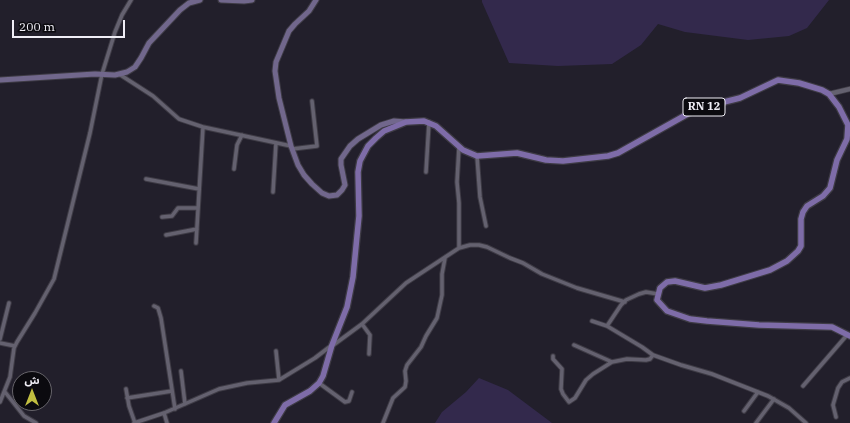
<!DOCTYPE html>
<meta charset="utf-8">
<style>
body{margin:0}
#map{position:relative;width:850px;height:423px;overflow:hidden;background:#221f2b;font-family:"IBM Plex Serif","Noto Sans Arabic",serif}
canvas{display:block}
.north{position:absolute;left:12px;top:371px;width:40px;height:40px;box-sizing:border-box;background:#0b0a0f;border:1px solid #67656b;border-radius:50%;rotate:0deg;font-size:11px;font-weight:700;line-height:16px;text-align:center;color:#f0eef6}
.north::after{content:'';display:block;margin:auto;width:14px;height:18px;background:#c1be40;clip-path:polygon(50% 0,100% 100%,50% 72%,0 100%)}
.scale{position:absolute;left:12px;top:20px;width:113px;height:18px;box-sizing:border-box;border:2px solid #f0eef6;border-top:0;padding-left:5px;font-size:12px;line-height:14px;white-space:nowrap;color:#f0eef6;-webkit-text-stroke:3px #0b0a0f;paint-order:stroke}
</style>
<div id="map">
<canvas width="850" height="423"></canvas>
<div class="north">ش</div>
<div class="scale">200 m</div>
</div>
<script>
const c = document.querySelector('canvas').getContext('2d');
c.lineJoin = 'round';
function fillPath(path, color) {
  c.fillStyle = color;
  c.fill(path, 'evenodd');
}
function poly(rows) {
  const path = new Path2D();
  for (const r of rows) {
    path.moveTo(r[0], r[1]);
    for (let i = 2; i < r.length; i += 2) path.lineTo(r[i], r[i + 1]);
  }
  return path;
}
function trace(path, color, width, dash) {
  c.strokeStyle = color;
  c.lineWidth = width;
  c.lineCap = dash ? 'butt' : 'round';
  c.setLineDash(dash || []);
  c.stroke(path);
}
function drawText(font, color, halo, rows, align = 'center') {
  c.font = font + ' "IBM Plex Serif",serif';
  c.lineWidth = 4;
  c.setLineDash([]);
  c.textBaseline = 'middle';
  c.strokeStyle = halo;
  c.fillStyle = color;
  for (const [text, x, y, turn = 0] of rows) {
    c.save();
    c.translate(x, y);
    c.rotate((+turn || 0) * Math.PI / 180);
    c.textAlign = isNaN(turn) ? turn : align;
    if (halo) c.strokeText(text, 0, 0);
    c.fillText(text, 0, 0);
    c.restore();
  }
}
fillPath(poly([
 [482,0,829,0,807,28,789,36,748,40,685,32,658,24,641,45,612,64,558,66,509,63,482,2],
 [479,378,508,390,552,423,435,423,442,412,466,392]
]), '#33294c');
const minor = poly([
 [119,74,153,96,179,119,203,127,291,146],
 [292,149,317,146,312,101],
 [477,156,480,197,486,226],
 [234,169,237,145,242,135],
 [426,172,429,122],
 [146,179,199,189],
 [273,192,276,143],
 [162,217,172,216,178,208,198,208],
 [166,235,197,229],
 [196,243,203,127],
 [459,248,459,203,457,182,459,147],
 [154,306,158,308,161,318,175,409],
 [592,321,607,326,642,347,653,355,681,365,712,374,768,396,789,408,806,423],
 [362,324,370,335,369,354],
 [607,326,621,305,626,300,639,294,646,292,658,294],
 [0,339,9,303],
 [0,343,15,346],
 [574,345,612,362,627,359,646,360,650,359,653,355],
 [332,346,362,324,406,283,459,248,470,245,479,245,487,247,510,258,523,263,542,274,577,288,625,302],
 [276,351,279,380],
 [553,356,553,359,562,369,561,389,563,394,569,402,575,398,586,380,593,374,612,362],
 [181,371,185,404],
 [319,383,345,402,349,401,352,392],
 [803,386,847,335],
 [126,389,129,406,135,423],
 [5,392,24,416,36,423],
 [127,398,172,391],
 [0,402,10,377,14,348,17,342,35,313,54,279,90,133,102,74,115,32,122,15,131,0],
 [744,411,758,392],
 [164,413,167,423],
 [836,417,833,405,838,388,842,382,850,378],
 [134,423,164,413,219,389,247,383,279,380,315,358,332,345],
 [383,423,393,398,405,387,406,381,405,371,407,365,421,347,426,336,437,318,442,295,442,274,445,258],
 [756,423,774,399]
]);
const tertiary = poly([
 [829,94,850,89]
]);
const secondary = poly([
 [221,0,244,1,252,0],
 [316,0,309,11,295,24,289,31,276,62,275,71,279,98,291,146,298,165,304,175,312,184,322,193,329,196,337,195,342,190,345,185,341,165,341,159,350,146,358,139,381,125,394,121,406,122],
 [0,80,95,74,115,75,127,72,135,67,141,58,149,43,180,10,189,3,200,0]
]);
const primary = poly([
 [274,423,285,405,310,391,319,383,323,376,332,345,347,307,353,277,357,236,359,216,358,172,360,161,368,146,376,138,384,131,406,122,424,121,436,126,463,150,477,156,517,153,546,160,563,161,608,156,618,153,693,111,716,104,740,98,778,80,799,83,822,90,829,94,839,107,848,125,847,139,837,160,830,188,823,196,807,206,803,212,801,219,801,246,798,251,787,261,770,270,721,285,705,288,675,281,667,282,660,288,657,300,667,311,690,319,707,321,759,325,832,327,850,336]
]);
trace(minor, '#3e3b45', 5.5);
trace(tertiary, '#3e3b45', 6);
trace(secondary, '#3e3b45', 7);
trace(primary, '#3e3b45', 8);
trace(minor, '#64616f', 3.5);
trace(tertiary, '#64616f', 4.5);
trace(secondary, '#71678c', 5);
trace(primary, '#7e6ca8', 5.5);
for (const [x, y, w] of [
 [704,107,42]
]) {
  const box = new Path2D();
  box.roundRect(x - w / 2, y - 9, w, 18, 3);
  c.fillStyle = '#0b0a0f';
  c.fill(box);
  trace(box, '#f0eef6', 1);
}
drawText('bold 11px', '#f0eef6', null, [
 ["RN 12",704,107]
]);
</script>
